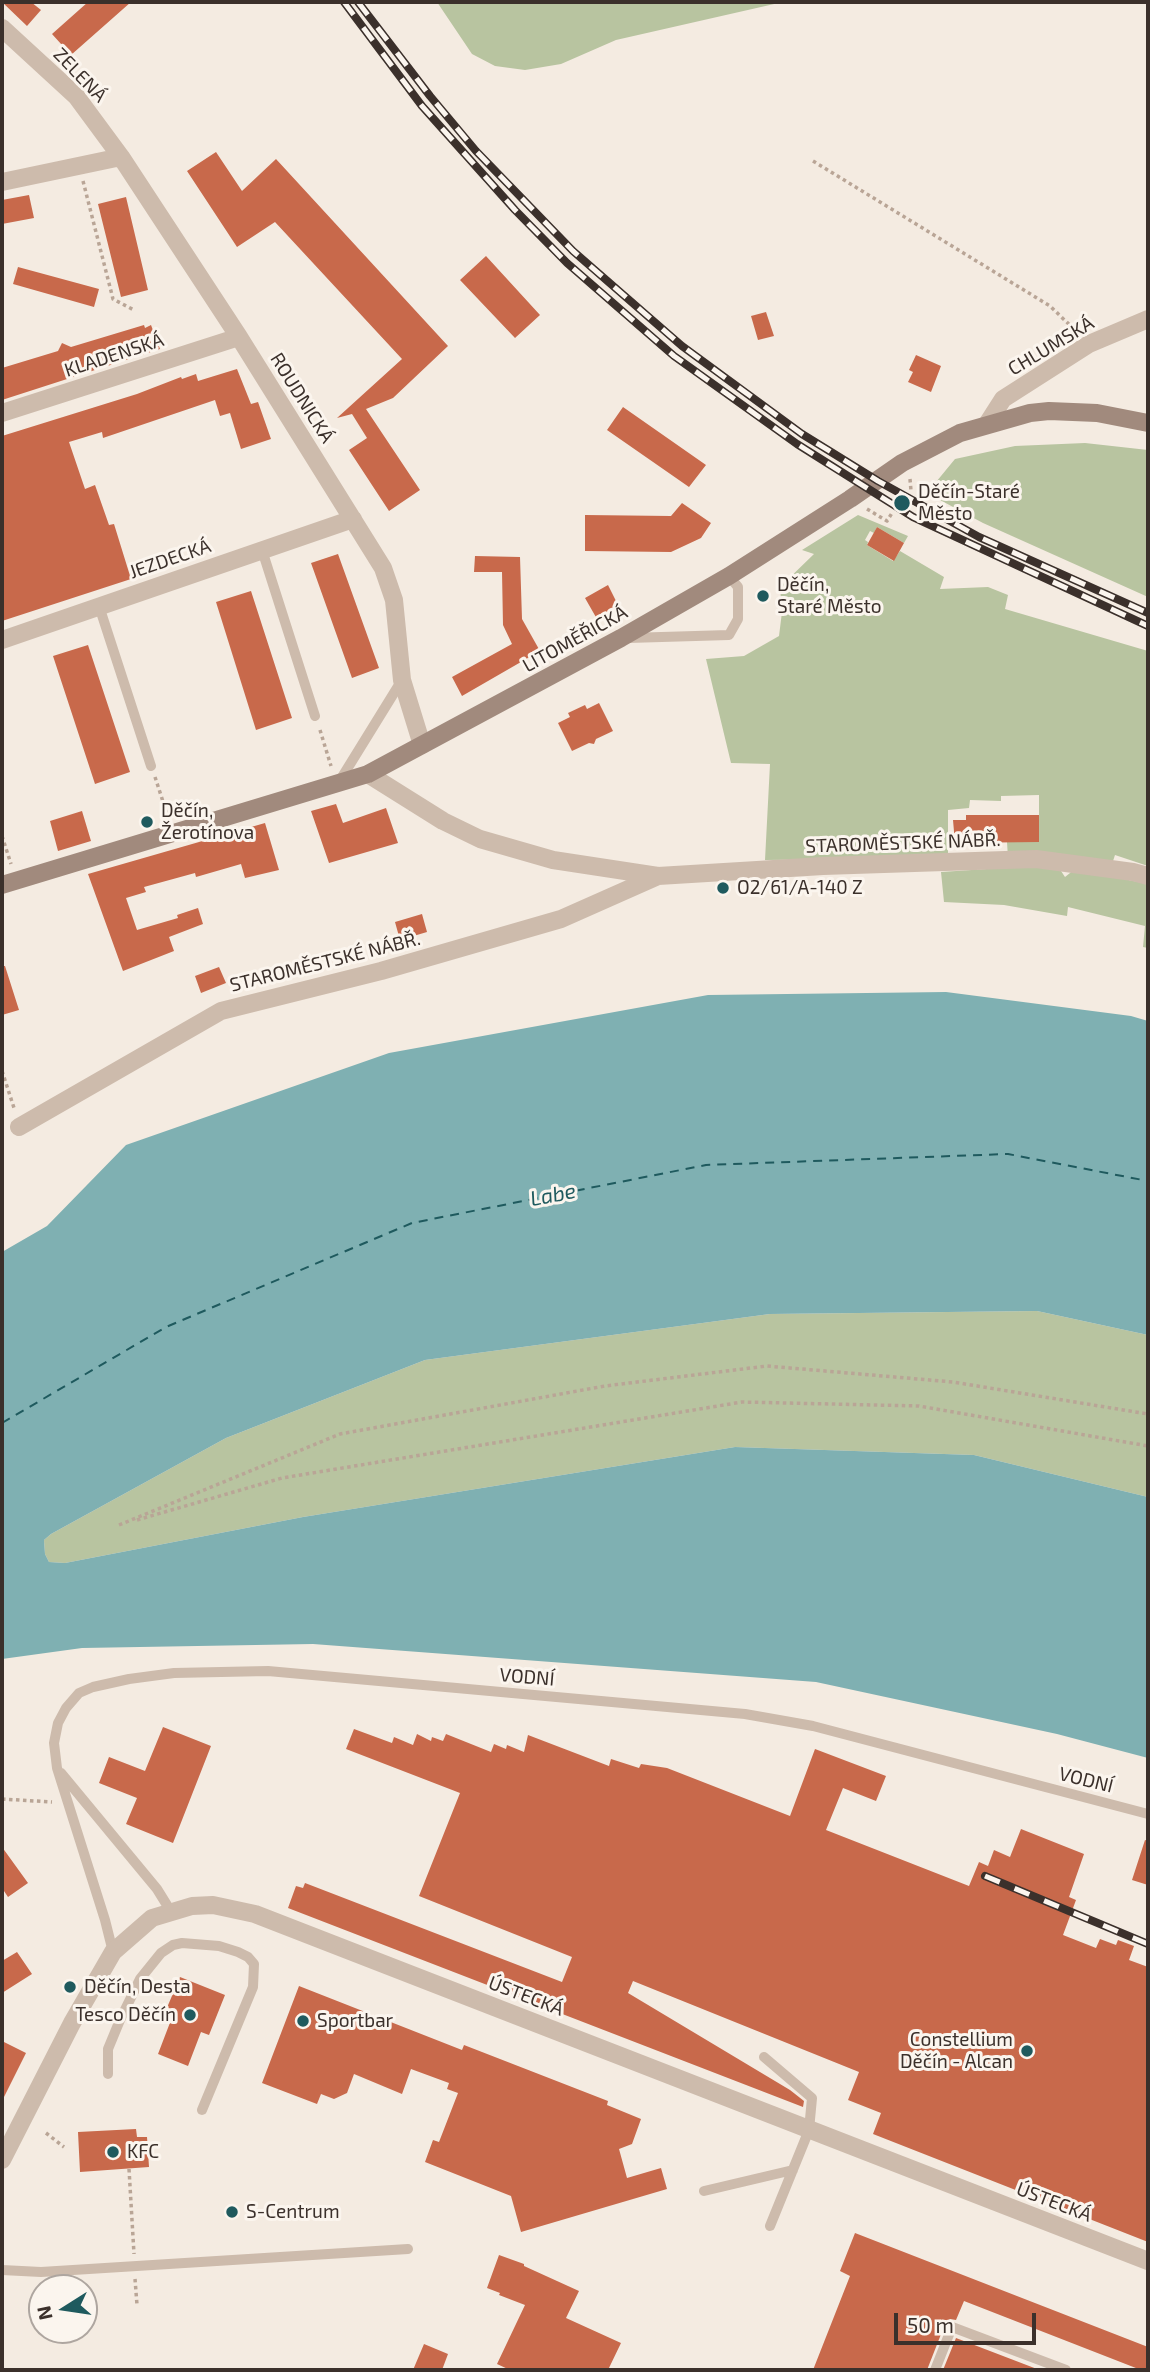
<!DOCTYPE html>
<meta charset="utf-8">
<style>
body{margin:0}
#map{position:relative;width:1150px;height:2372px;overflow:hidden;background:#f4ebe1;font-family:"Exo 2",sans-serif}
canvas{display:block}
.frame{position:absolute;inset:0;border:4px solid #3b302b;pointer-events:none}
.north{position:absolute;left:28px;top:2274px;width:70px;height:70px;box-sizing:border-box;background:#fbf5ee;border:2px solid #aea6a0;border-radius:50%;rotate:258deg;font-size:19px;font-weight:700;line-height:28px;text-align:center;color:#3b302b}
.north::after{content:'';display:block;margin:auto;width:24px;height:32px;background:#1f5a5e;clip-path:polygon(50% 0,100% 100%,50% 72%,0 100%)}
.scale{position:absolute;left:894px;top:2313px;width:142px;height:32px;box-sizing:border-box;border:4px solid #3b302b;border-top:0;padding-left:9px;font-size:21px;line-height:24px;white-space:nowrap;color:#3b302b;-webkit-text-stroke:5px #fbf5ee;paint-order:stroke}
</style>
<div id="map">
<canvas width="1150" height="2372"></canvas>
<div class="frame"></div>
<div class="north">N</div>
<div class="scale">50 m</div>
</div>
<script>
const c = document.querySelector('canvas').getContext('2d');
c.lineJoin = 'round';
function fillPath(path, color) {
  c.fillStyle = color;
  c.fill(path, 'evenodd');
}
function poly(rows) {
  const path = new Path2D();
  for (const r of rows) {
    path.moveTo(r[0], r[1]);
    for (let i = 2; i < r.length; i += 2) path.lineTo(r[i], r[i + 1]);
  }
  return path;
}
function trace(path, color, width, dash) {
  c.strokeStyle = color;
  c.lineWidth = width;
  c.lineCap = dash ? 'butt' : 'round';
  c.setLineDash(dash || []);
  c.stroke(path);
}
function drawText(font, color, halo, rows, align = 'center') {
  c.font = font + ' "Exo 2",sans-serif';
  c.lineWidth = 6;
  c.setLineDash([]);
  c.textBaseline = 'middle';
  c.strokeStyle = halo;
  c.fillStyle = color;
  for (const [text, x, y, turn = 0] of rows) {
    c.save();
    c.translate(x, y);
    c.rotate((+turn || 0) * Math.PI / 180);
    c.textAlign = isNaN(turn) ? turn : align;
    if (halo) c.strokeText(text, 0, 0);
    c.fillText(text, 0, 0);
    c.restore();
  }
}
fillPath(poly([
 [437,2,783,2,616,40,561,64,525,70,495,66,472,54],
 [1085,443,1148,450,1148,597,983,523,927,493,955,459,1015,446],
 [858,515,908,536,904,543,877,527,874,533,870,531,865,540,868,542,867,545,893,561,900,551,944,577,940,589,988,587,1008,595,1005,609,1148,651,1148,866,1115,855,1113,861,1008,858,1007,842,1039,841,1039,795,1001,796,1001,801,970,800,969,808,948,810,948,858,765,860,770,764,731,763,706,659,744,656,779,636,782,612,780,587,814,554,802,550],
 [1002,868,1059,868,1065,877,1075,869,1148,884,1148,948,1143,947,1145,926,1068,907,1067,916,1004,905,944,902,941,872],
 [1037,1311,1148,1335,1148,1497,974,1455,735,1447,303,1517,65,1563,49,1562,45,1554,44,1540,51,1534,226,1438,425,1360,770,1314]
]), '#b8c4a0');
fillPath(poly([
 [946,992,1131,1016,1148,1021,1148,1335,1037,1311,770,1314,425,1360,226,1438,51,1534,44,1540,45,1554,49,1562,65,1563,303,1517,735,1447,974,1455,1148,1497,1148,1758,1057,1734,816,1682,313,1644,82,1648,2,1659,2,1252,47,1226,126,1145,389,1053,708,995]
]), '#7fb0b2');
trace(poly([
 [2,1423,166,1327,412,1223,706,1165,1008,1154,1148,1181]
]), '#1f5a5e', 2, [9, 7]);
fillPath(poly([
 [2,2,31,2,41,10,27,26],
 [88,2,131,2,71,55,52,34],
 [216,152,242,191,276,159,448,346,393,398,366,409,420,490,389,511,349,450,367,438,352,414,337,418,402,359,275,222,237,247,187,171],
 [29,195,34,218,2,224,2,200],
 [126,197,148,290,121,297,98,204],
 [486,256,540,315,515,338,460,280],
 [18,267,99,289,94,307,13,284],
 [766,312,774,336,758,340,751,316],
 [144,325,145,328,151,325,160,349,2,400,2,368,58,351,62,343,71,347],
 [916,355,941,366,931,392,908,382,913,372,909,370],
 [237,369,251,404,258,402,271,439,241,449,230,413,220,416,215,400,103,438,102,432,69,442,85,489,95,485,109,525,114,524,131,579,2,621,2,436,137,394,181,377,182,379,196,374,198,381],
 [623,407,706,465,689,487,607,430],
 [682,503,711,523,701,538,671,552,585,551,585,515,671,516],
 [877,527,904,543,894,561,867,545],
 [338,554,379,668,352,678,311,563],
 [475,556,520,557,522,619,540,651,462,696,452,677,512,644,503,625,502,572,474,572],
 [608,585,619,607,597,619,585,598],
 [251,591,292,718,256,730,216,602],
 [88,645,130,772,95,784,53,656],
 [599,703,613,731,596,739,594,744,589,743,572,751,558,723,570,717,568,713,585,705,587,709],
 [336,804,343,823,386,808,398,843,329,863,311,811],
 [82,811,91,841,58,851,50,821],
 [966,815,1039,815,1039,842,955,843,953,820,966,820],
 [265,823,279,870,245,878,241,864,196,877,195,873,144,887,146,892,126,898,137,930,178,918,177,915,198,908,203,924,169,937,174,951,123,971,88,874],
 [422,914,427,932,400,940,395,922],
 [2,966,5,966,19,1010,2,1015],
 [219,967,226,983,201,993,195,976],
 [163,1727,211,1746,173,1843,126,1824,137,1798,99,1783,109,1757,145,1771],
 [354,1729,392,1743,394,1737,413,1745,417,1734,431,1741,432,1737,443,1741,446,1734,491,1752,494,1744,506,1749,507,1745,524,1752,528,1735,609,1766,611,1759,639,1768,641,1764,667,1768,790,1816,815,1749,886,1776,876,1801,843,1788,826,1830,969,1886,979,1862,988,1866,994,1850,1010,1857,1021,1829,1084,1854,1069,1897,1076,1900,1063,1935,1096,1948,1100,1939,1116,1945,1118,1940,1134,1946,1129,1960,1148,1967,1148,2242,873,2134,881,2113,848,2100,859,2072,633,1981,628,1993,790,2090,804,2101,803,2107,288,1908,296,1886,303,1888,305,1883,562,1982,572,1957,419,1896,460,1793,346,1749],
 [1145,1840,1148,1841,1148,1885,1132,1880],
 [2,1847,28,1883,8,1897,2,1888],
 [17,1952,32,1974,2,1993,2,1961],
 [180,1977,225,1995,209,2035,201,2032,188,2066,158,2054,171,2020,163,2017],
 [299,1986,462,2050,464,2045,608,2101,607,2105,641,2119,632,2144,619,2149,627,2178,661,2168,667,2189,521,2232,511,2196,425,2162,433,2140,439,2142,458,2093,447,2089,449,2083,411,2069,402,2094,354,2074,347,2093,334,2099,321,2094,317,2104,262,2083],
 [2,2041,26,2053,2,2101],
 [136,2129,137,2137,147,2137,149,2167,80,2172,78,2132],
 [855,2233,1148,2347,1148,2370,1141,2370,964,2301,956,2320,950,2319,945,2324,927,2370,813,2370,850,2276,840,2271],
 [499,2255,524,2264,524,2266,579,2291,566,2318,621,2343,608,2370,510,2370,497,2364,525,2305,499,2295,500,2293,487,2288],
 [956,2338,1037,2369,1036,2370,943,2370],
 [424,2344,448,2354,442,2370,413,2370]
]), '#c8694b');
trace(poly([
 [813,161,1050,306,1077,332],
 [83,181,113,299,134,310],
 [910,479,911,491],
 [867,509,887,521,892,513],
 [320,730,331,766],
 [155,777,168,817],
 [2,836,11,864],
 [2,1071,15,1111],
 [137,1520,282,1478,742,1402,919,1406,1148,1446],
 [119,1525,340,1434,605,1386,767,1366,953,1382,1148,1414],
 [2,1799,52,1802],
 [46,2133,64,2147],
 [129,2169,134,2254],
 [135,2279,137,2305]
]), '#b9a596', 3.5, [3.5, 3.5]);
trace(poly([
 [262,550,315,716],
 [99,606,151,766],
 [628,638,729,635,738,619,738,587,729,576],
 [339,782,402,680],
 [61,1773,157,1889,170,1910],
 [113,1952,105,1920,57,1768,54,1743,58,1723,66,1708,79,1693,93,1687,129,1679,174,1673,268,1671,745,1714,813,1726,1148,1814],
 [764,2057,812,2098,809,2130,770,2226],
 [108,2074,108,2049,120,2020,140,1979,161,1953,173,1945,182,1943,219,1946,238,1952,248,1957,254,1964,253,1987,202,2110],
 [704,2191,793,2170],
 [2,2270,41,2272,408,2249],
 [935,2370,952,2327,1066,2370]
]), '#cdbbac', 10);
trace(poly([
 [2,28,76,96,121,157,239,337,383,568,394,600,402,680,422,745],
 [2,182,121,157],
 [2,413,239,337],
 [987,424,1003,399,1089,344,1148,319],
 [2,640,353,519],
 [368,774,443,821,480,839,553,860,658,876,823,866,1036,859,1133,872,1148,876],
 [19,1127,221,1011,381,971,561,919,658,876],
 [2,2160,72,2023,113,1952,152,1918,192,1906,213,1905,255,1914,1148,2261]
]), '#cdbbac', 18);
trace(poly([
 [2,885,368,774,621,638,729,576,850,499,902,463,960,433,1030,413,1049,411,1097,413,1148,423]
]), '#a18a7d', 18);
const rail = poly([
 [344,2,422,106,515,210,567,263,674,356,797,444,913,517,1148,626],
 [358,2,430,96,476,151,573,251,682,346,802,434,878,481,979,537,1148,613],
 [985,1876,1148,1944]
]);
trace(rail, '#3b302b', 8);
trace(rail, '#fbf5ee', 5, [16]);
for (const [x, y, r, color] of [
 [902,503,9,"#1f5a5e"],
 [763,596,7,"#1f5a5e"],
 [147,822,7,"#1f5a5e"],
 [723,888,7,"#1f5a5e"],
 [70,1987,7,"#1f5a5e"],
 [190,2015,7,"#1f5a5e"],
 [303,2021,7,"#1f5a5e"],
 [1027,2051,7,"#1f5a5e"],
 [113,2152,7,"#1f5a5e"],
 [232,2212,7,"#1f5a5e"]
]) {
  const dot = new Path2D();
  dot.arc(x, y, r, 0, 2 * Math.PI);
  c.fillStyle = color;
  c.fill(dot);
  trace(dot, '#fbf5ee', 2.5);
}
drawText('19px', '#3b302b', '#fbf5ee', [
 ["ZELENÁ",80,75,46],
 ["CHLUMSKÁ",1051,346,-31],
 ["KLADENSKÁ",114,355,-18],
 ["ROUDNICKÁ",302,398,58],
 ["JEZDECKÁ",170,559,-19],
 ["LITOMĚŘICKÁ",575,639,-29],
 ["STAROMĚSTSKÉ NÁBŘ.",903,843,-2],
 ["STAROMĚSTSKÉ NÁBŘ.",325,962,-14],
 ["VODNÍ",527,1677,5],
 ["VODNÍ",1086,1780,14],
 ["ÚSTECKÁ",526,1996,21],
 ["ÚSTECKÁ",1054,2202,21]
]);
drawText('19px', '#3b302b', '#fbf5ee', [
 ["Děčín-Staré",918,492],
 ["Město",918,514],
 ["Děčín,",777,585],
 ["Staré Město",777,607],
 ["Děčín,",161,811],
 ["Žerotínova",161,833],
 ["O2/61/A-140 Z",737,888],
 ["Děčín, Desta",84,1987],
 ["Tesco Děčín",176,2015,"right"],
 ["Sportbar",317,2021],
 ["Constellium",1013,2040,"right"],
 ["Děčín - Alcan",1013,2062,"right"],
 ["KFC",127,2152],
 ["S-Centrum",246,2212]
], 'left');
drawText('italic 21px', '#1f5a5e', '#fbf5ee', [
 ["Labe",553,1195,-11]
]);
</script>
